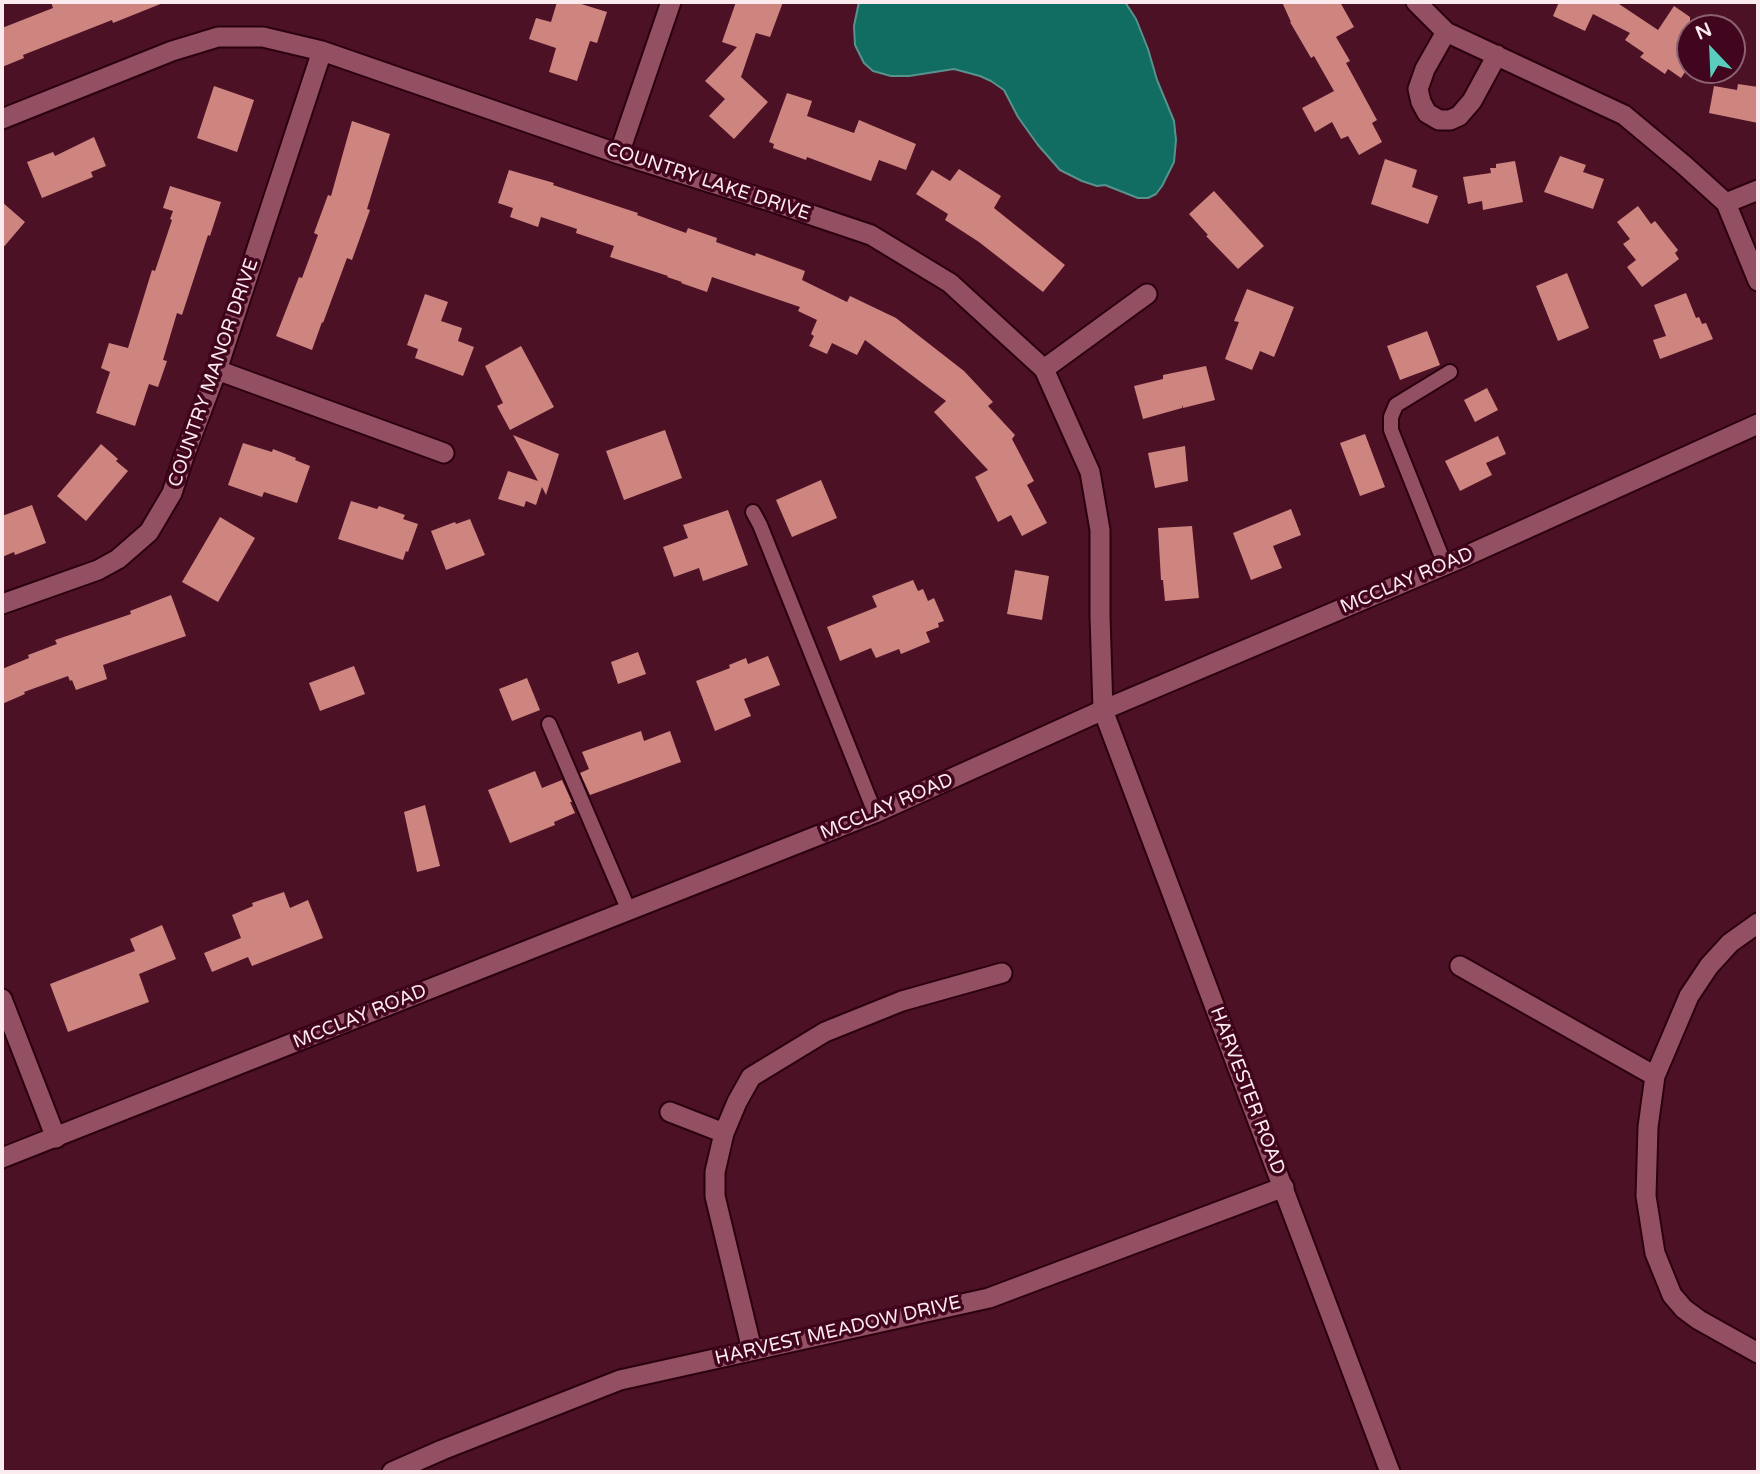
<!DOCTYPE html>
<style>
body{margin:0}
#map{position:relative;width:1760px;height:1474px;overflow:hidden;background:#4d1126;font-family:"Varela Round",sans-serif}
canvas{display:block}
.frame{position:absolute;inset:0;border:4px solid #fbeaee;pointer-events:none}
.north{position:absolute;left:1676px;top:14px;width:70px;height:70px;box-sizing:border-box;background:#41051d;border:2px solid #8b6171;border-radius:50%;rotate:337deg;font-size:19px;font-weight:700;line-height:28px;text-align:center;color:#fbeaee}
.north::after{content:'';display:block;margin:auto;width:24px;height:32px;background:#59cebe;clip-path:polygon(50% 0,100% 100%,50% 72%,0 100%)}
</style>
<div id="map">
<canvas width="1760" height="1474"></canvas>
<div class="frame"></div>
<div class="north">N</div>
</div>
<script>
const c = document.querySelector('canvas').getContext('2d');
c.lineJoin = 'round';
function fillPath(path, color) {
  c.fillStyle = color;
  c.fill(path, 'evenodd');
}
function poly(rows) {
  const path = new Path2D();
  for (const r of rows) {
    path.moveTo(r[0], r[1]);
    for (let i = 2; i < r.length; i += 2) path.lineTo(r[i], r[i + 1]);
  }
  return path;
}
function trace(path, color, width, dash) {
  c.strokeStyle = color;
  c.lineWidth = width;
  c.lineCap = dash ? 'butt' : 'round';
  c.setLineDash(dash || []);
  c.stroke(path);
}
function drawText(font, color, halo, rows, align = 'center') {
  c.font = font + ' "Varela Round",sans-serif';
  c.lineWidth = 7;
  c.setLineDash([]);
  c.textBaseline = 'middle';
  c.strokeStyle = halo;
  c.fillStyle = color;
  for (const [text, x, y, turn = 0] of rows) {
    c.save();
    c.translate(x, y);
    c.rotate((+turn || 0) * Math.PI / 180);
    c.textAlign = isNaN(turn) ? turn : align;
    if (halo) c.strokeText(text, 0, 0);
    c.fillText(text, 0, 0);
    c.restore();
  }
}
const water = poly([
 [859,2,1125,2,1136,19,1148,49,1157,80,1174,121,1176,140,1174,162,1162,186,1156,194,1148,198,1138,198,1105,185,1097,186,1082,181,1060,170,1038,145,1018,117,1004,90,991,81,980,76,954,69,909,76,891,76,873,71,864,63,855,45,854,26,859,2]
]);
fillPath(water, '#116c62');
trace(water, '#57928c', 2);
fillPath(poly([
 [51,2,162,2,163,3,113,23,112,20,23,55,24,58,2,67,2,28,53,8],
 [557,2,575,2,607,12,597,43,590,41,577,81,549,72,556,48,529,39,536,18,551,22],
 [736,2,783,2,770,37,756,33,741,77,768,102,734,139,709,116,725,99,705,81,737,47,722,42],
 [1282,2,1340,2,1354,27,1336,37,1350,61,1346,63,1377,120,1372,123,1382,142,1359,155,1348,136,1341,139,1332,122,1315,132,1302,108,1334,91,1314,56,1311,58,1290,22,1291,22],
 [1559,2,1616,2,1658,30,1674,6,1690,17,1690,65,1681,78,1668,69,1665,74,1640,57,1644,53,1625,40,1630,33,1593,14,1585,31,1553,16],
 [1738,84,1758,87,1758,123,1709,113,1714,86,1737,90],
 [214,86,254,100,237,152,197,138],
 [787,93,812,101,807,116,854,133,859,120,916,144,906,170,879,160,871,181,807,157,806,160,773,148,774,144,769,142],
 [352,121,390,134,367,209,370,210,352,260,347,258,323,323,322,322,312,350,276,336,299,277,302,278,318,235,314,233,328,195,331,196],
 [94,137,106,166,91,172,93,177,42,198,27,162,53,152,55,156],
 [1560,156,1586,165,1583,172,1604,179,1593,209,1544,192],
 [1385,159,1417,170,1412,187,1438,196,1428,224,1371,204],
 [1515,161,1523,202,1483,210,1482,201,1468,204,1463,177,1491,173,1490,168,1496,168,1496,164],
 [959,169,1001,196,994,208,1065,265,1043,292,979,242,945,220,948,214,916,194,932,170,950,181],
 [509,170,554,183,553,185,638,213,637,215,686,233,688,228,717,238,716,242,755,256,756,253,805,271,802,280,847,302,850,296,896,318,964,371,993,402,988,406,1015,435,1012,439,1034,481,1027,485,1047,523,1022,536,1011,515,998,522,975,477,988,470,934,412,946,401,865,340,857,355,832,343,827,354,809,346,814,336,811,334,817,320,798,311,800,307,712,277,707,292,681,283,682,282,667,277,668,276,610,257,614,246,576,233,577,229,541,217,538,227,510,217,513,208,498,203],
 [170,186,221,202,210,236,208,235,182,315,177,313,163,360,167,361,158,387,149,384,135,426,96,413,110,372,101,368,109,343,128,348,152,270,155,271,172,220,170,219,173,211,163,208],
 [1214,191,1264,246,1238,269,1206,236,1208,235,1189,214],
 [2,202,25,222,2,249],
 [1638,206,1651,224,1655,221,1678,250,1675,253,1679,259,1642,287,1627,267,1636,260,1623,244,1630,239,1617,222],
 [1567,273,1589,328,1558,341,1536,286],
 [1247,289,1294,307,1274,357,1260,351,1252,370,1225,359,1239,322,1234,321],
 [1686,293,1696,318,1699,317,1702,324,1706,323,1713,339,1660,359,1653,340,1666,336,1654,305],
 [425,294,448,302,441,321,462,328,458,341,474,347,463,376,415,358,418,349,407,345],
 [1427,331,1440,365,1400,380,1387,346],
 [521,346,554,407,510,430,497,406,503,403,485,366],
 [1206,366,1215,400,1183,408,1182,405,1182,408,1143,419,1134,386,1163,379,1163,375],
 [1487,388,1498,410,1475,422,1464,400],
 [665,430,682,478,624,500,606,451],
 [1365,434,1385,487,1360,496,1340,443],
 [513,435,559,454,546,495,542,487,536,505,526,501,524,507,498,499,508,471,538,481],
 [1498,436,1506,454,1486,463,1492,475,1460,491,1445,461],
 [243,443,272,452,273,449,296,458,295,460,310,466,297,503,264,492,262,497,228,485],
 [101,444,118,459,116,461,128,471,86,521,57,496],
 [1185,446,1188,481,1155,488,1148,453],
 [821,480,837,518,792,537,776,500],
 [351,501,377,509,379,506,405,515,403,519,418,524,408,552,406,551,403,560,338,539],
 [32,505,46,543,15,555,14,552,2,557,2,516],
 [1291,509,1301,535,1273,546,1282,568,1251,580,1233,533],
 [728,510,748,565,703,581,699,568,674,577,663,547,688,538,683,525],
 [220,517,255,538,218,602,182,582],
 [470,519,485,555,446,570,431,531,455,522,456,524],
 [1192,526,1199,598,1165,601,1163,580,1161,580,1158,528],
 [1015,570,1049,576,1042,620,1007,614],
 [913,580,918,591,923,589,928,601,934,598,944,621,938,623,939,627,926,632,930,642,901,654,899,649,876,658,871,648,840,661,827,627,877,607,872,596],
 [171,595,186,636,103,665,107,679,76,690,72,680,70,681,68,676,24,692,25,694,2,704,2,669,29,658,28,655,57,644,55,640,131,614,130,611],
 [638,652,646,674,618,684,611,662],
 [768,656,780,685,744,699,751,716,715,731,696,681,730,668,729,665,746,658,748,664],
 [354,666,365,694,320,711,309,683],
 [527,678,540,710,512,721,499,689],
 [641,731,644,741,670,731,681,762,590,795,580,773,589,769,582,752],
 [535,771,542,788,562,780,572,802,570,802,575,813,554,822,555,825,510,843,488,790],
 [425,805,440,866,417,872,404,812],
 [284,892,290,908,308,900,323,938,252,966,248,957,212,972,204,953,241,938,232,915,253,906,252,903],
 [162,925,176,959,139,974,149,1002,68,1032,50,984,135,951,130,939]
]), '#ce8580');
const service = poly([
 [753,512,760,525,875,813],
 [1445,565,1391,430,1391,417,1396,405,1450,372],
 [549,724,629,911]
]);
const minor = poly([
 [1416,2,1446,32,1624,115,1684,165,1726,203,1758,281],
 [1446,32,1425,69,1418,89,1421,102,1427,113,1439,120,1450,120,1459,116,1472,101,1497,55],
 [2,119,172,51,218,37,263,37,322,51,619,154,773,202,871,235,950,283,1044,369,1090,472,1100,530,1100,616,1103,710],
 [619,154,671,2],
 [1726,203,1758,190],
 [1044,369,1147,294],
 [217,370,444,453],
 [2,604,98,570,118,559,149,532,172,493,183,459,217,370,322,51],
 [1758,923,1730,943,1709,966,1689,996,1655,1076,1648,1127,1646,1196,1655,1253,1672,1295,1684,1309,1699,1320,1758,1353],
 [1460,966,1655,1076],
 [2,999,56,1138],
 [670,1112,724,1133],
 [752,1350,715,1196,715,1172,724,1133,737,1102,751,1077,825,1032,902,1001,1002,973],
 [392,1472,442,1450,620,1380,989,1298,1284,1187]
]);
const secondary = poly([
 [1103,710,1390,1472],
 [2,1158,875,813,1103,710,1457,560,1758,424]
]);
trace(service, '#2b0110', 18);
trace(minor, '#2b0110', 23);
trace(secondary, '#2b0110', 23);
trace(service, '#925062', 14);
trace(minor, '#925062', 19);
trace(secondary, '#925062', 19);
drawText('19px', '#fbeaee', '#41051d', [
 ["COUNTRY LAKE DRIVE",708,182,18],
 ["COUNTRY MANOR DRIVE",214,373,-71],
 ["MCCLAY ROAD",1407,581,-23],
 ["MCCLAY ROAD",887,807,-23],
 ["MCCLAY ROAD",360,1017,-22],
 ["HARVESTER ROAD",1247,1091,69],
 ["HARVEST MEADOW DRIVE",838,1331,-13]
]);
</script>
